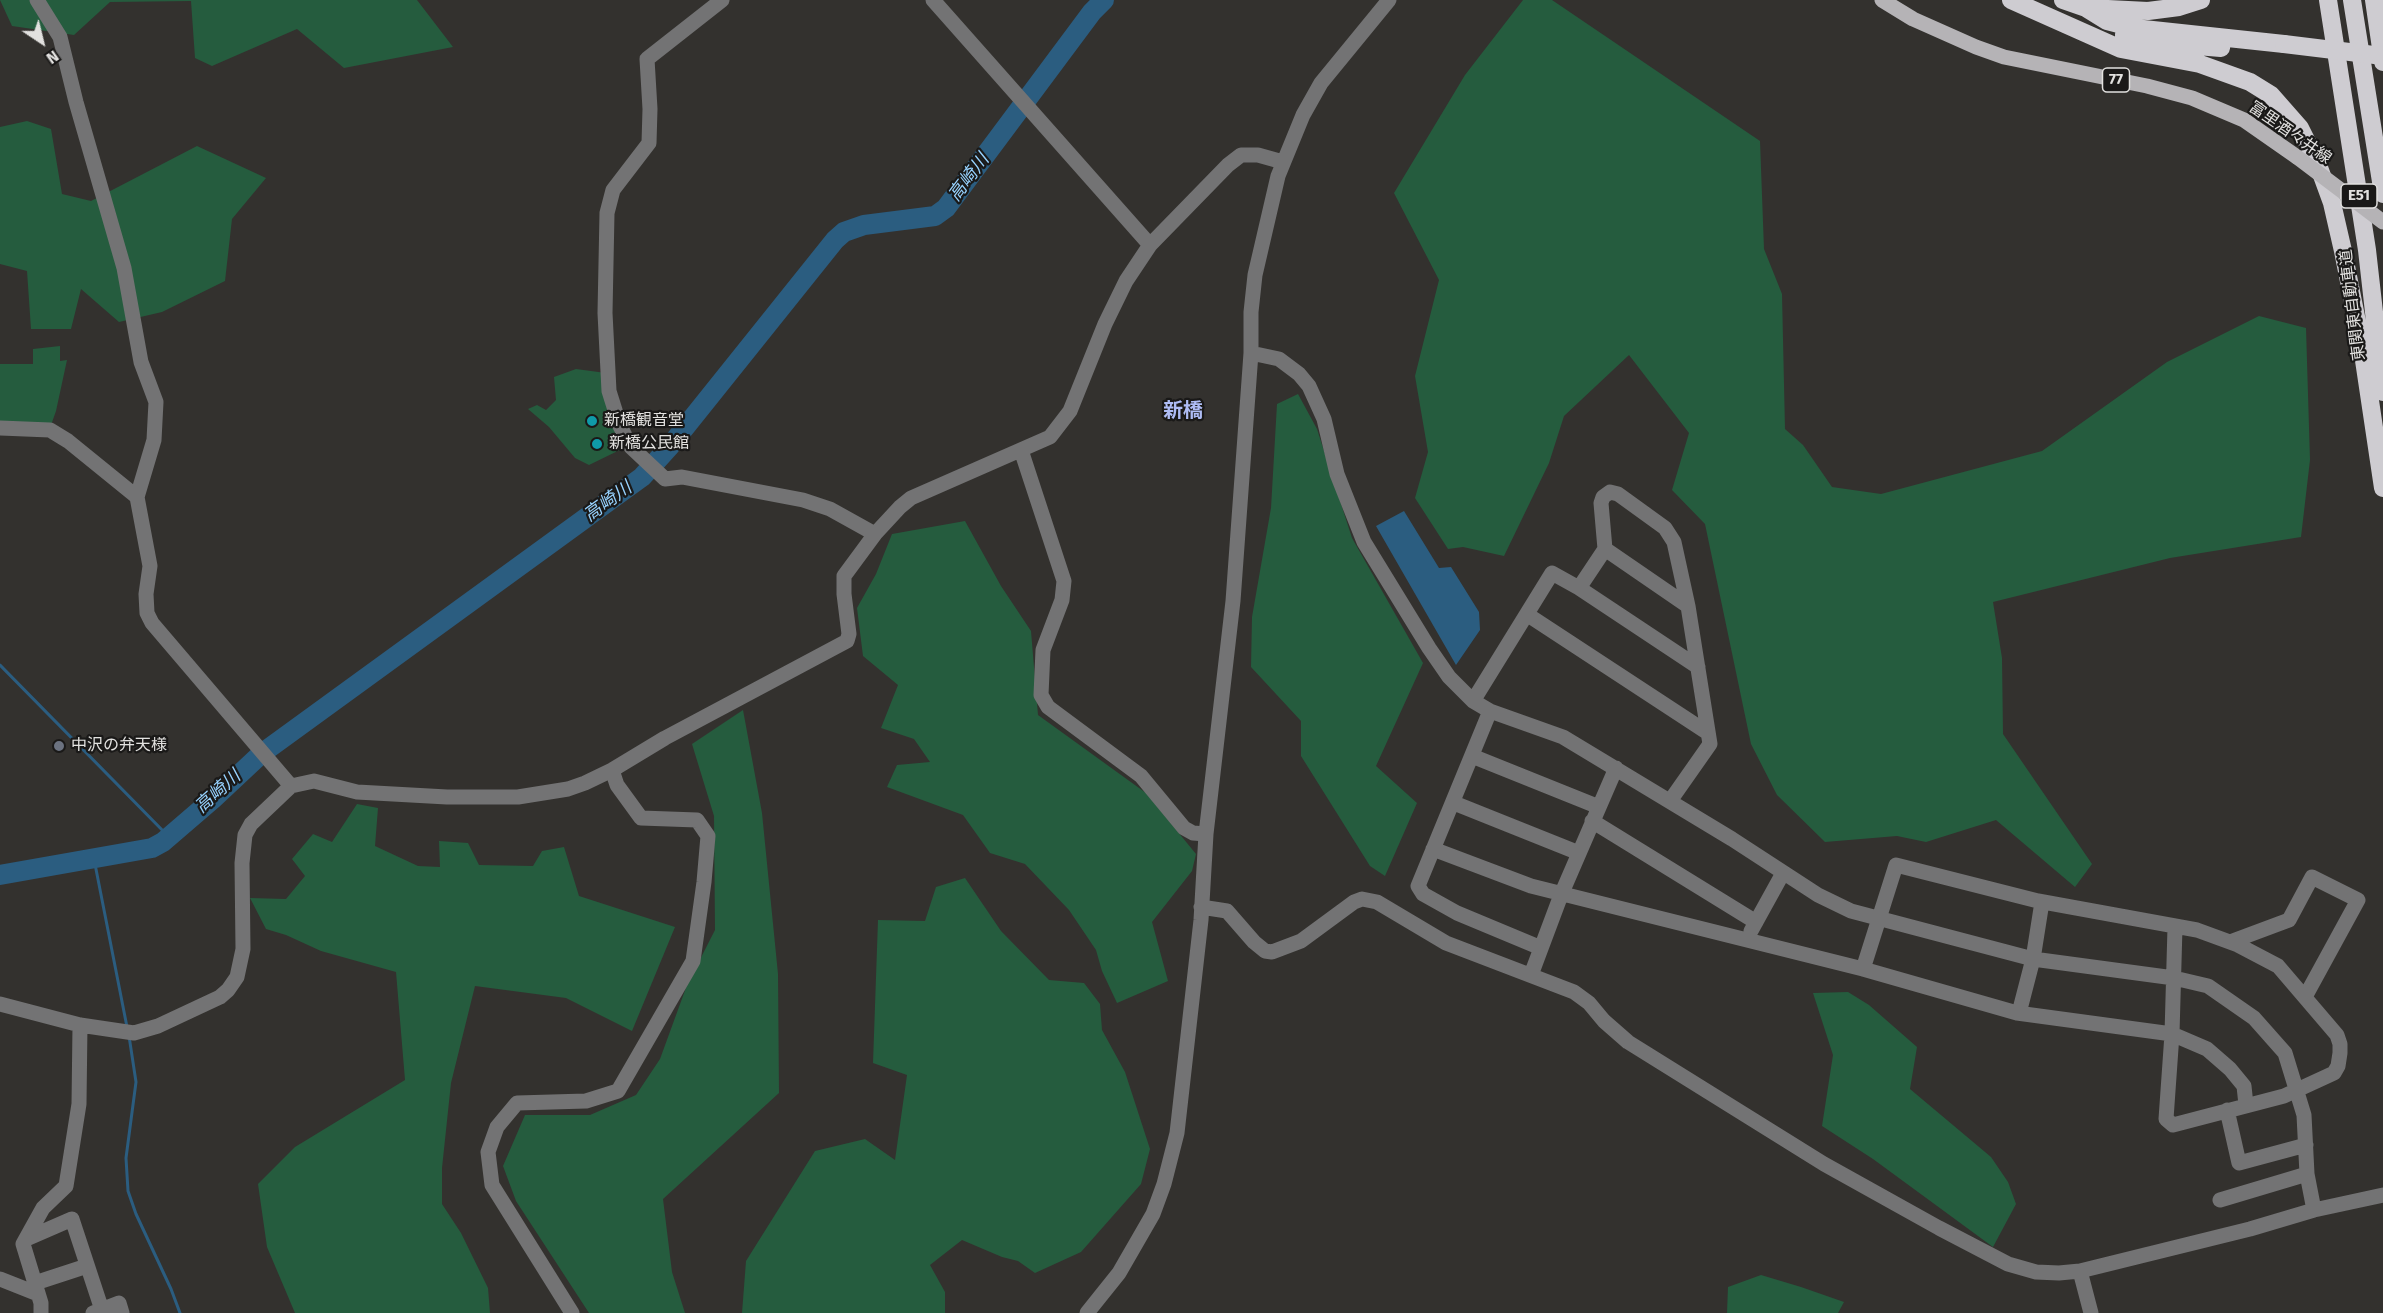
<!DOCTYPE html>
<meta charset="utf-8">
<style>
body{margin:0}
#map{position:relative;width:2383px;height:1313px;overflow:hidden;background:#33312e;font-family:"Fira Sans",sans-serif}
canvas{display:block}
.north{position:absolute;left:12px;top:12px;width:60px;height:60px;-webkit-text-stroke:4px #1a1918;paint-order:stroke;rotate:145deg;font-size:16px;font-weight:700;line-height:24px;text-align:center;color:#e2e1df}
.north::after{content:'';display:block;margin:auto;width:21px;height:27px;background:#e2e1df;clip-path:polygon(50% 0,100% 100%,50% 72%,0 100%)}
</style>
<div id="map">
<canvas width="2383" height="1313"></canvas>
<div class="north">N</div>
</div>
<script>
const c = document.querySelector('canvas').getContext('2d');
c.lineJoin = 'round';
function fillPath(path, color) {
  c.fillStyle = color;
  c.fill(path, 'evenodd');
}
function poly(rows) {
  const path = new Path2D();
  for (const r of rows) {
    path.moveTo(r[0], r[1]);
    for (let i = 2; i < r.length; i += 2) path.lineTo(r[i], r[i + 1]);
  }
  return path;
}
function trace(path, color, width, dash) {
  c.strokeStyle = color;
  c.lineWidth = width;
  c.lineCap = dash ? 'butt' : 'round';
  c.setLineDash(dash || []);
  c.stroke(path);
}
function drawText(font, color, halo, rows, align = 'center') {
  c.font = font + ' "Fira Sans","Noto Sans JP",sans-serif';
  c.lineWidth = 4.5;
  c.setLineDash([]);
  c.textBaseline = 'middle';
  c.strokeStyle = halo;
  c.fillStyle = color;
  for (const [text, x, y, turn = 0] of rows) {
    c.save();
    c.translate(x, y);
    c.rotate((+turn || 0) * Math.PI / 180);
    c.textAlign = isNaN(turn) ? turn : align;
    if (halo) c.strokeText(text, 0, 0);
    c.fillText(text, 0, 0);
    c.restore();
  }
}
fillPath(poly([
 [0,0,417,0,453,47,344,68,297,29,212,66,195,58,191,1,110,2,74,35,12,26],
 [1523,0,1552,0,1760,141,1764,249,1782,294,1785,429,1803,445,1832,487,1881,494,2042,451,2167,362,2259,316,2306,328,2310,460,2301,537,2170,558,1993,602,2002,658,2003,734,2092,864,2075,887,1996,820,1926,842,1897,836,1825,842,1777,795,1751,744,1705,524,1672,490,1689,433,1629,355,1564,416,1549,463,1504,556,1463,547,1448,549,1415,498,1428,452,1415,376,1439,280,1394,193,1465,75],
 [27,121,51,129,62,194,91,201,197,146,266,178,232,219,225,281,162,312,119,322,81,289,71,329,31,329,27,271,0,264,0,127],
 [60,346,60,361,67,360,56,411,50,428,0,428,0,364,33,364,33,349],
 [576,369,606,373,628,446,589,465,575,458,549,427,528,409,537,405,546,410,556,400,554,377],
 [1298,394,1317,429,1352,538,1423,663,1376,766,1417,803,1385,876,1370,866,1301,756,1301,721,1251,667,1252,617,1271,508,1277,404],
 [965,521,1001,586,1031,631,1038,715,1146,793,1196,854,1192,871,1152,922,1168,981,1117,1003,1102,971,1096,950,1069,910,1025,864,990,853,963,815,887,787,897,765,930,762,914,739,881,728,898,685,863,656,857,608,876,574,892,534],
 [743,710,762,813,778,974,779,1093,663,1199,672,1272,685,1313,589,1313,516,1201,503,1166,525,1115,590,1115,636,1095,660,1059,687,985,715,930,714,816,692,744],
 [357,804,378,808,375,846,418,866,440,867,439,841,468,843,479,865,533,866,542,851,564,847,579,896,675,927,632,1031,566,998,475,986,451,1083,442,1168,442,1204,461,1233,488,1288,490,1313,295,1313,267,1247,258,1184,295,1147,405,1080,396,972,321,951,286,935,266,929,250,898,286,899,305,876,292,859,313,834,332,842],
 [965,878,1001,931,1049,980,1084,983,1100,1004,1102,1030,1125,1072,1150,1149,1141,1184,1081,1252,1035,1273,1018,1261,1002,1257,962,1240,930,1265,945,1292,945,1313,742,1313,746,1261,815,1151,865,1139,895,1160,907,1075,873,1063,878,920,925,921,936,887],
 [1848,992,1869,1005,1917,1047,1910,1089,1991,1157,2008,1182,2016,1204,1993,1247,1873,1159,1822,1126,1833,1055,1813,993],
 [1761,1275,1801,1287,1844,1302,1838,1313,1727,1313,1728,1287]
]), '#255c3e');
fillPath(poly([
 [1404,511,1439,568,1451,567,1479,612,1480,630,1456,665,1376,526]
]), '#2b5d80');
trace(poly([
 [0,665,169,837],
 [94,859,127,1027],
 [129,1036,136,1082,126,1158,128,1191,136,1214,171,1289,180,1313]
]), '#2b5d80', 3);
trace(poly([
 [0,875,152,848,163,842,213,799,261,754,642,477,670,446,835,240,844,232,864,225,935,216,946,208,1092,12,1104,0]
]), '#2b5d80', 20);
trace(poly([
 [37,0,60,37,76,102,124,268,141,362,156,402,154,440,137,497,150,566,146,594,147,613,152,623,291,786],
 [722,0,647,59,650,109,649,143,613,190,607,213,605,313,609,391,620,426,631,447,665,479,682,477,803,500,830,509,875,534],
 [933,0,1150,245],
 [1251,353,1279,359,1299,374,1309,386,1324,419,1337,474,1364,542,1429,648,1449,677,1473,701,1490,711,1563,737,1732,839,1818,895,1851,911,2033,959,2174,978,2208,986,2254,1018,2285,1053,2304,1115,2307,1174,2314,1210],
 [0,428,50,430,68,441,137,497],
 [1021,450,1064,581,1062,600,1043,650,1041,695,1048,707,1141,776,1184,828,1193,833,1206,834],
 [1605,549,1688,606],
 [1579,588,1698,667],
 [1528,615,1708,733],
 [1473,701,1552,573,1579,588,1605,549,1601,503,1603,497,1610,492,1618,494,1665,528,1674,542,1688,606,1710,744,1670,801],
 [1490,711,1418,886,1423,894,1457,913,1541,948],
 [1472,756,1599,807],
 [1454,803,1579,853],
 [1592,821,1756,922],
 [1433,849,1531,886,1863,969,2017,1013,2172,1034,2207,1049,2230,1069,2244,1086,2246,1105],
 [1201,907,1227,911,1254,942,1265,951,1272,952,1301,941,1354,902,1362,899,1377,902,1446,943,1574,992,1589,1003,1604,1021,1628,1042,1824,1164,1939,1228,2008,1264,2036,1272,2059,1273,2080,1271,2250,1229,2314,1210,2383,1195],
 [1751,931,1783,873],
 [2230,942,2289,920,2312,877,2358,900,2305,997],
 [1863,969,1896,865,2038,901,2197,930,2238,945,2278,966,2337,1035,2340,1044,2340,1053,2338,1066,2334,1073,2284,1096,2173,1125,2166,1119,2172,1034,2175,927],
 [1531,975,1561,895,1616,768],
 [0,1004,80,1025,134,1033,158,1026,220,997,228,990,237,977,243,949,242,863,245,835,251,824,291,786,314,781,357,792,447,797,518,797,568,789,585,783,612,770,665,738,847,641,849,634,844,594,844,576,875,534,900,507,911,498,1050,437,1070,411,1105,324,1126,281,1150,245,1228,165,1241,155,1258,155,1283,162],
 [2019,1013,2033,959,2042,902],
 [2227,1110,2239,1163,2306,1145],
 [2220,1200,2307,1174],
 [26,1239,72,1219,102,1310],
 [2080,1271,2091,1313],
 [0,1279,38,1294],
 [35,1283,87,1266],
 [41,1313,41,1303,23,1244,43,1208,66,1186,79,1104,80,1025],
 [93,1313,119,1303,122,1313],
 [572,1313,492,1185,488,1152,497,1127,517,1103,586,1101,618,1091,693,961,704,882,708,836,697,820,641,818,617,785,612,770],
 [1087,1313,1119,1273,1153,1214,1164,1184,1177,1133,1201,920,1206,834,1233,601,1251,353,1251,312,1255,275,1278,176,1303,115,1321,83,1389,0]
]), '#737374', 15);
trace(poly([
 [1882,0,1913,19,1976,47,2004,57,2147,86,2192,98,2244,120,2297,157]
]), '#b5b3b6', 15);
trace(poly([
 [2011,0,2121,49,2200,64,2250,82,2271,95,2300,128,2317,162,2332,203,2343,251,2362,347,2383,488],
 [2063,0,2086,8,2107,21,2134,28,2284,44],
 [2328,0,2367,250,2383,392],
 [2352,0,2383,194],
 [2374,0,2383,62],
 [2088,8,2148,11,2179,7,2201,0],
 [2124,35,2149,42,2221,48]
]), '#ceccd1', 18);
trace(poly([
 [2297,157,2383,222]
]), '#b5b3b6', 15);
trace(poly([
 [2284,44,2383,56]
]), '#ceccd1', 18);
for (const [x, y, r, color] of [
 [592,421,6,"#0f9aa8"],
 [597,444,6,"#0f9aa8"],
 [59,746,6,"#6b7280"]
]) {
  const dot = new Path2D();
  dot.arc(x, y, r, 0, 2 * Math.PI);
  c.fillStyle = color;
  c.fill(dot);
  trace(dot, '#1a1918', 2);
}
for (const [x, y, w] of [
 [2116,80,27],
 [2359,196,36]
]) {
  const box = new Path2D();
  box.roundRect(x - w / 2, y - 12, w, 24, 4.5);
  c.fillStyle = '#1a1918';
  c.fill(box);
  trace(box, '#e2e1df', 1.5);
}
drawText('bold 15px', '#e2e1df', null, [
 ["77",2116,80],
 ["E51",2359,196]
]);
drawText('16px', '#e2e1df', '#1a1918', [
 ["富里酒々井線",2290,133,35],
 ["東関東自動車道",2353,305,-97]
]);
drawText('16px', '#e2e1df', '#1a1918', [
 ["新橋観音堂",604,421],
 ["新橋公民館",609,444],
 ["中沢の弁天様",71,746]
], 'left');
drawText('italic 18px', '#97d2fe', '#1a1918', [
 ["高崎川",969,178,-53],
 ["高崎川",608,502,-36],
 ["高崎川",218,792,-42]
]);
drawText('bold 20px', '#aebcf4', '#1a1918', [
 ["新橋",1183,411]
]);
</script>
